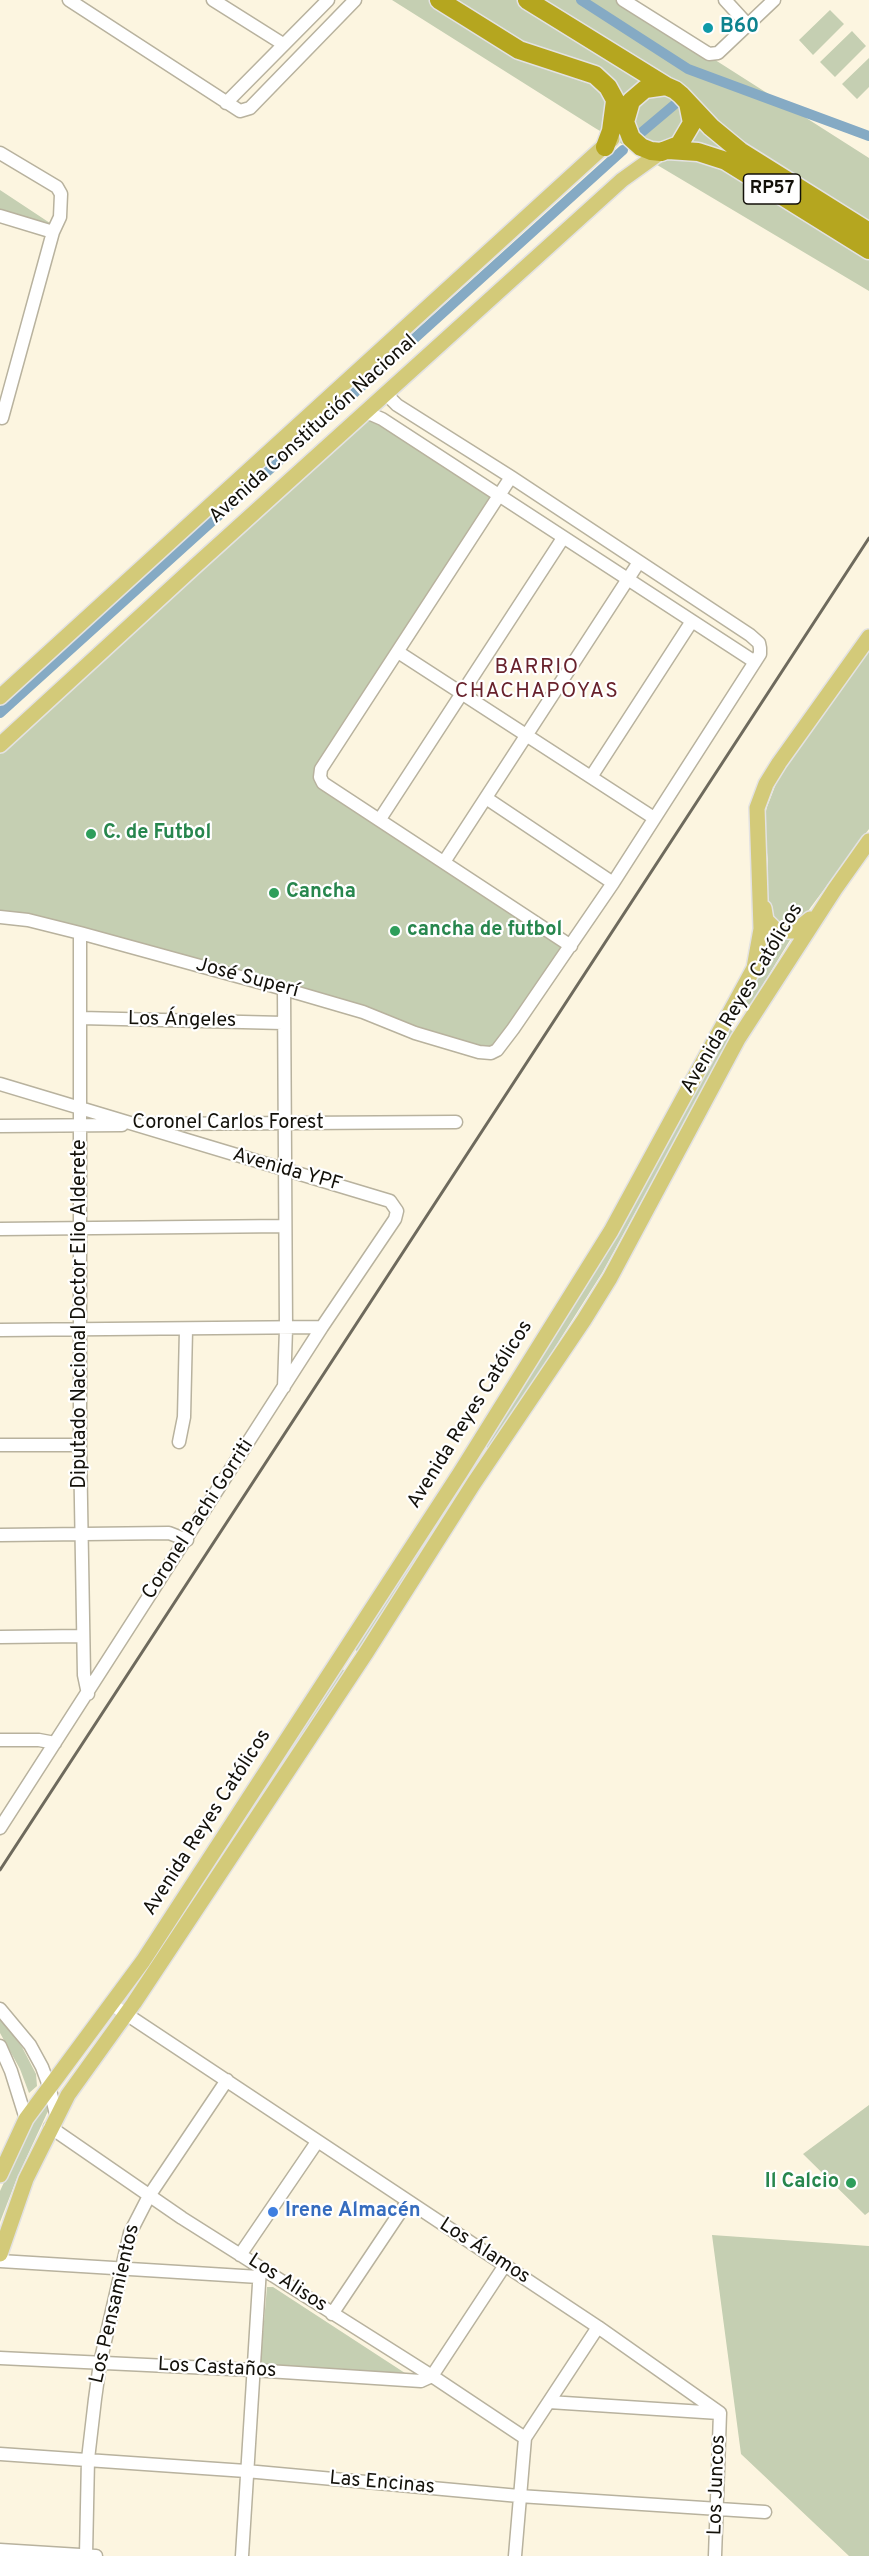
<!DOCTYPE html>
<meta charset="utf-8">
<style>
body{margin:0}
canvas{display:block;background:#fcf5e0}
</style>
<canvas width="869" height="2556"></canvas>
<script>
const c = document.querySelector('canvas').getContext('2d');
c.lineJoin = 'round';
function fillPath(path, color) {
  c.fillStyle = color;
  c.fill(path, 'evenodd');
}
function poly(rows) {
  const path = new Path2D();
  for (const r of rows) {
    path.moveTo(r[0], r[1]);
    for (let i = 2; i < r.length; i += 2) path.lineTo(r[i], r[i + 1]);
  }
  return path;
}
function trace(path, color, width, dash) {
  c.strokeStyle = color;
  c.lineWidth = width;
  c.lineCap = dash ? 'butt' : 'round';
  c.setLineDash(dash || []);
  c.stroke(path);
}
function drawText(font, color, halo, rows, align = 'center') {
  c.font = font + ' Overpass,sans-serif';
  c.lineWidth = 4.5;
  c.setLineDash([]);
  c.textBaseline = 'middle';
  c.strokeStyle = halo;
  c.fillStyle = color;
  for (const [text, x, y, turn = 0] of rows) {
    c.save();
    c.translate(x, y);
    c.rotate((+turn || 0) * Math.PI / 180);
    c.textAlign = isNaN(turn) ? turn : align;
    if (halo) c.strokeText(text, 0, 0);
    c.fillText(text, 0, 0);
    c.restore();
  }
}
fillPath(poly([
 [392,0,621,0,869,158,869,291,595,128],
 [830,10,844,24,813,55,799,40],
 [852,31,866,46,835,77,820,62],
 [869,58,869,87,857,99,842,84],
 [0,190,56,227,0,216],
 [366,412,500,496,320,773,323,783,571,946,491,1053,33,922,0,919,0,746],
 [869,649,869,829,802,919,785,929,768,916,768,860,763,823,767,807,779,776],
 [768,932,793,935,751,1004,748,1005,745,999,768,942],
 [729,1029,734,1032,602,1273,490,1450,484,1445,585,1289],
 [467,1472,472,1476,358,1652,353,1648],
 [341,1668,345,1671,127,2002,124,1999],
 [0,2018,22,2047,36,2074,37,2086,29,2093,20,2069,0,2033],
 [46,2104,48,2111,17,2178,0,2222,0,2191,39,2106],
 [869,2105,869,2212,865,2215,803,2154],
 [712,2235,869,2246,869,2556,849,2556,741,2454],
 [267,2287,273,2287,408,2375,260,2368]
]), '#c5cfb2');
trace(poly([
 [581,0,688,69,869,136],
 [642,132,674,105],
 [0,713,623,150]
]), '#85aac4', 10);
const minor = poly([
 [69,0,240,111,250,108,355,0],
 [213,0,283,44],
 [623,0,709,54,718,53,774,0],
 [725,0,748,25],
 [226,103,328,0],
 [0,153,57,187,61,194,60,217,53,232,0,216],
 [366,412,382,419,755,662],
 [2,418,53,232],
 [511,477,321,769,320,777,323,783,571,946],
 [398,652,654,818],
 [591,777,692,621],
 [486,798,613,883],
 [380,819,563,538],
 [444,862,639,562],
 [0,917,28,920,80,933,284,989,363,1012,415,1033,479,1052,491,1053,497,1050,513,1029,613,883,760,654,760,648,759,643,750,635,511,477,397,405,386,394],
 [80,933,80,1445,84,1675,88,1694],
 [81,1018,283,1023],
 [0,1084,390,1201,397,1211,395,1219,322,1327,0,1828],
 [145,1124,456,1122],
 [0,1126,122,1125],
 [0,1229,285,1226],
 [0,1330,322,1327],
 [284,1387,286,1329,284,989],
 [179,1442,184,1417,186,1330],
 [0,1445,80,1445],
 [0,1535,169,1533,187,1540],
 [0,1637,83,1636],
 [0,1740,39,1740,55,1743],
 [111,2004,598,2327,720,2413],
 [0,2009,30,2045,42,2067,49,2086,56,2114],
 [0,2046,11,2071,26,2119],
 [50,2127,182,2218,432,2376,525,2438],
 [240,2255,317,2142],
 [0,2261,259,2277],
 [332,2314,407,2202],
 [0,2358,252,2370,421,2381,432,2376,505,2265],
 [549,2402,719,2413],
 [0,2454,246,2471,519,2496,765,2512],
 [0,2550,96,2556],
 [86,2555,88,2459,95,2399,100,2363,130,2233,149,2196,227,2080],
 [242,2556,260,2268],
 [515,2556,525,2438,598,2327],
 [715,2556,720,2413]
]);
const major = poly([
 [0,697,612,139],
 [0,745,194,567,622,180,661,152],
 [764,908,766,920,777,931,795,931,810,919],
 [0,2175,26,2119,143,1961,460,1473,611,1231,754,968,761,929,757,808,766,784,779,763,869,637],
 [0,2254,26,2179,68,2095,134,2003,366,1653,474,1483,584,1320,610,1278,738,1039,835,889,869,841]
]);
const highway = poly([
 [439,0,519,50,595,75,608,87,625,118],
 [527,0,666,86],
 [688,103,692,123,679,145,661,152,651,151,641,147,631,138,625,122,631,101,645,89,666,86,675,90,681,95,711,127,740,151,869,232],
 [605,147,611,131,615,101],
 [668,150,698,152,726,161,869,250]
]);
trace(minor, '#b8b29e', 15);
trace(major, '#e3e2e2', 18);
trace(highway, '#e3e2e2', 21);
trace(minor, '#fff', 12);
trace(major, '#d3ca79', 15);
trace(highway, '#b5a61f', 18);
trace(poly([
 [0,1870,869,538]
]), '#6e6a5d', 3);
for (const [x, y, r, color] of [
 [708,28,6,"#0f9aa8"],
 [91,834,6,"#2e9e5b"],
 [274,893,6,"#2e9e5b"],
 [395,931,6,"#2e9e5b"],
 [851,2183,6,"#2e9e5b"],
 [273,2212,6,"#3f7fe0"]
]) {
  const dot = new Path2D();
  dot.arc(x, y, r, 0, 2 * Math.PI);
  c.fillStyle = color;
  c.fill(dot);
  trace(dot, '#fff', 2);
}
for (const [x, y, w] of [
 [772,189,57]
]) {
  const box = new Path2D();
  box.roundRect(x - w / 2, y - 15, w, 30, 4.5);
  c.fillStyle = '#fff';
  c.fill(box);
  trace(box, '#13110a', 1.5);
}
drawText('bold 18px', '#13110a', null, [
 ["RP57",772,189]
]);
drawText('bold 20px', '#0d838f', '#fff', [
 ["B60",720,28]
], 'left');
drawText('20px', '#13110a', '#fff', [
 ["Avenida Constitución Nacional",314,430,-42],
 ["José Superí",247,979,15],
 ["Avenida Reyes Católicos",743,999,-59],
 ["Los Ángeles",182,1021,1],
 ["Coronel Carlos Forest",228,1124],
 ["Avenida YPF",287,1171,16],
 ["Diputado Nacional Doctor Elio Alderete",81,1314,-90],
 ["Avenida Reyes Católicos",471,1415,-58],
 ["Coronel Pachi Gorriti",199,1520,-57],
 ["Avenida Reyes Católicos",208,1823,-57],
 ["Los Álamos",484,2252,33],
 ["Los Alisos",287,2284,33],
 ["Los Pensamientos",116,2304,-77],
 ["Los Castaños",217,2369,3],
 ["Las Encinas",382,2484,5],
 ["Los Juncos",718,2485,-88]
]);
drawText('bold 20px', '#27864d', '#fff', [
 ["C. de Futbol",103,834],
 ["Cancha",286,893],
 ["cancha de futbol",407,931],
 ["Il Calcio",839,2183,"right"]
], 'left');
drawText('bold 20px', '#366cbe', '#fff', [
 ["Irene Almacén",285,2212]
], 'left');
c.letterSpacing = '1.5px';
drawText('21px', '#68222c', '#fff', [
 ["BARRIO",537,669],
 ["CHACHAPOYAS",537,693]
]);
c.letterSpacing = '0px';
</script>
